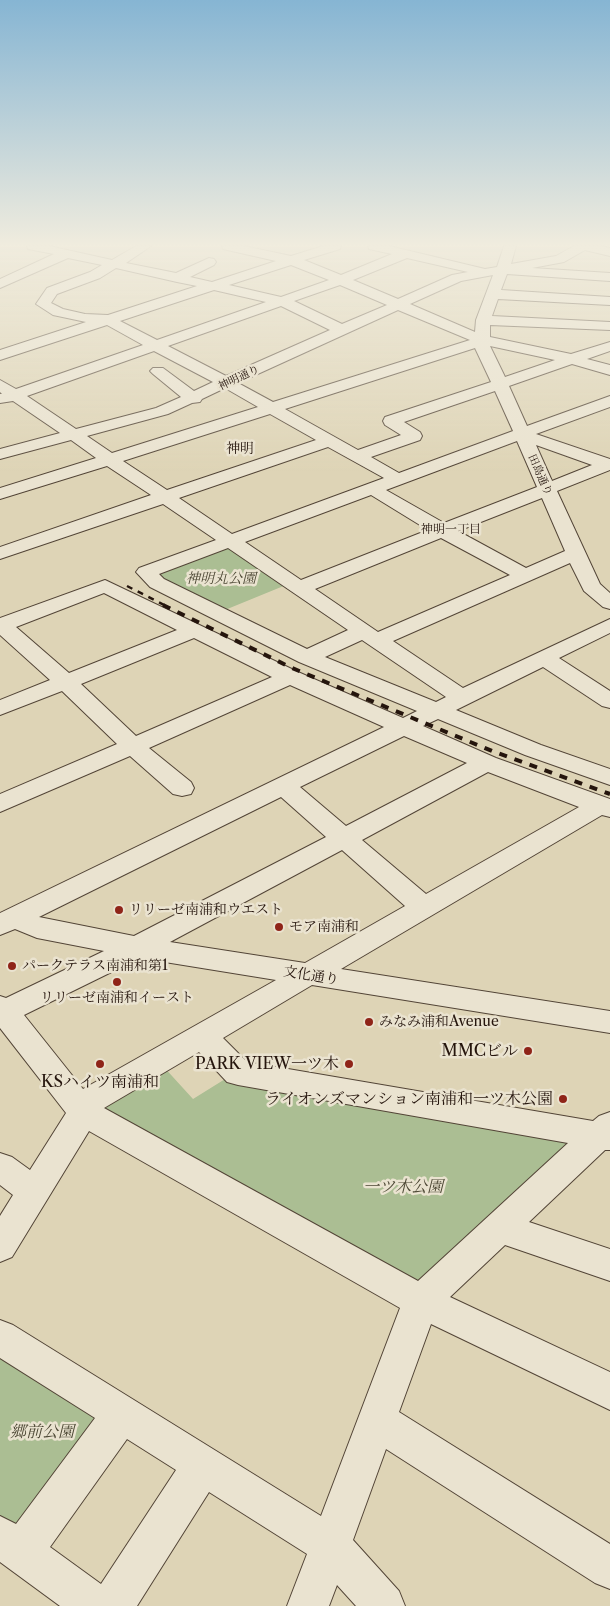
<!DOCTYPE html>
<meta charset="utf-8">
<style>
body{margin:0}
canvas{display:block;background:#ded4b6}
</style>
<canvas width="610" height="1606"></canvas>
<script>
const c = document.querySelector('canvas').getContext('2d');
c.lineJoin = 'round';
function fillPath(path, color) {
  c.fillStyle = color;
  c.fill(path, 'evenodd');
}
function poly(rows) {
  const path = new Path2D();
  for (const r of rows) {
    path.moveTo(r[0], r[1]);
    for (let i = 2; i < r.length; i += 2) path.lineTo(r[i], r[i + 1]);
  }
  return path;
}
function trace(path, color, width, dash) {
  c.strokeStyle = color;
  c.lineWidth = width;
  c.lineCap = dash ? 'butt' : 'round';
  c.setLineDash(dash || []);
  c.stroke(path);
}
function drawText(font, color, halo, rows, align = 'center') {
  c.font = font + ' "Libre Caslon Text","Noto Serif JP",serif';
  c.lineWidth = 5;
  c.setLineDash([]);
  c.textBaseline = 'middle';
  c.strokeStyle = halo;
  c.fillStyle = color;
  for (const [text, x, y, turn = 0] of rows) {
    c.save();
    c.translate(x, y);
    c.rotate((+turn || 0) * Math.PI / 180);
    c.textAlign = isNaN(turn) ? turn : align;
    if (halo) c.strokeText(text, 0, 0);
    c.fillText(text, 0, 0);
    c.restore();
  }
}
fillPath(poly([
 [225,547,231,547,286,585,220,612,160,581,157,572],
 [162,1065,193,1099,230,1076,564,1138,569,1145,418,1281,103,1108],
 [0,1355,103,1421,22,1532,0,1516]
]), '#abbe93');
const minor = poly([
 [27,246,49,246,112,260,136,246,151,246,126,263,176,273,209,258,214,259,216,262,214,265,190,277,212,282,276,261,223,249,222,246,244,246,291,256,323,246,341,246,340,249,304,260,341,275,392,254,369,249,368,246,389,246,485,269,497,267,504,246,516,246,511,264,556,256,574,246,600,246,610,248,610,256,585,250,564,262,532,268,610,273,610,281,507,274,501,290,610,297,610,305,498,299,492,316,610,322,610,330,490,325,490,337,571,354,610,342,610,351,587,359,610,365,610,375,572,364,509,386,527,426,610,396,610,407,536,434,610,459,610,470,557,491,600,584,610,593,610,609,603,607,584,591,570,563,393,641,463,688,610,619,610,633,559,658,610,691,610,708,602,706,543,667,456,710,541,745,610,769,610,785,525,755,438,719,423,726,496,758,610,799,610,817,602,815,341,969,610,1011,610,1033,312,985,223,1038,247,1062,593,1121,599,1116,610,1112,610,1150,605,1150,529,1222,610,1249,610,1281,505,1245,450,1297,610,1372,610,1410,431,1324,399,1412,610,1544,610,1589,595,1583,386,1449,353,1540,399,1591,405,1606,356,1606,337,1585,329,1606,287,1606,307,1554,209,1492,137,1606,60,1606,0,1562,0,1516,16,1524,95,1418,0,1358,0,1320,13,1325,321,1516,400,1308,89,1131,12,1257,0,1262,0,1216,13,1195,0,1185,0,1153,12,1157,30,1170,66,1113,0,1028,0,996,6,998,104,951,37,938,15,929,0,935,0,913,384,727,290,685,149,748,191,782,194,788,191,794,182,796,173,794,130,756,0,812,0,794,117,744,62,691,0,715,0,700,50,680,0,635,0,618,105,580,298,672,403,718,417,711,299,662,150,587,136,572,139,568,216,540,163,504,0,559,0,547,151,495,107,466,0,499,0,488,96,458,71,440,0,459,0,449,60,433,13,401,0,403,0,394,2,394,0,392,0,380,16,389,143,345,107,325,0,360,0,350,86,322,53,315,36,304,47,288,90,272,102,265,68,258,0,288,0,279,54,254,28,249,27,246],
 [407,258,468,272,452,275,398,299,353,280,407,258],
 [291,265,329,280,281,297,229,285,291,265],
 [116,268,177,282,197,286,108,315,85,314,63,309,51,303,57,294,100,278,116,268],
 [493,275,476,320,475,332,410,304,461,281,493,275],
 [340,285,387,305,342,324,294,301,340,285],
 [214,290,266,302,157,340,120,321,214,290],
 [281,306,330,330,226,376,168,346,281,306],
 [398,310,470,340,273,402,238,383,398,310],
 [490,346,555,360,505,377,490,346],
 [475,348,491,382,385,417,383,421,385,425,401,435,358,450,285,409,475,348],
 [154,351,213,382,194,391,163,368,153,368,150,371,153,374,181,397,156,408,76,429,27,396,154,351],
 [225,388,258,407,112,453,87,436,168,414,192,403,200,402,202,399,225,388],
 [495,391,513,431,399,473,371,457,420,440,422,436,420,432,404,422,495,391],
 [270,414,316,440,167,490,123,461,270,414],
 [517,441,537,487,444,523,386,490,517,441],
 [536,445,592,465,552,481,536,445],
 [328,447,384,478,232,534,179,498,328,447],
 [371,495,428,530,301,580,245,542,371,495],
 [542,498,565,551,526,568,458,531,542,498],
 [441,538,510,575,378,632,315,589,441,538],
 [228,548,348,630,307,649,164,579,159,574,228,548],
 [104,593,177,630,69,673,16,627,104,593],
 [194,638,272,677,136,736,81,684,194,638],
 [362,640,446,697,436,702,325,657,362,640],
 [404,736,467,763,346,826,300,787,404,736],
 [488,772,579,807,426,894,362,840,488,772],
 [281,797,326,837,134,936,39,917,281,797],
 [342,850,405,906,305,963,170,942,342,850],
 [140,958,276,980,83,1089,24,1015,140,958],
 [199,1052,227,1082,238,1085,568,1143,418,1281,104,1108,199,1052],
 [127,1439,176,1470,101,1584,50,1547,127,1439]
]);
trace(minor, '#534537', 2);
fillPath(minor, '#eae3d0');
trace(poly([
 [127,586,166,606]
]), '#25150d', 2.5, [6, 6]);
trace(poly([
 [163,605,292,668,492,751,610,794]
]), '#25150d', 4, [8, 8]);
const sky = c.createLinearGradient(0, 0, 0, 471);
sky.addColorStop(0, '#86b5d3');
sky.addColorStop(0.52, '#f0ecde');
sky.addColorStop(1, '#f0ecde00');
c.fillStyle = sky;
c.fillRect(0, 0, 610, 471);
for (const [x, y, r, color] of [
 [119,910,5,"#8f2418"],
 [279,927,5,"#8f2418"],
 [12,966,5,"#8f2418"],
 [117,982,5,"#8f2418"],
 [369,1022,5,"#8f2418"],
 [528,1051,5,"#8f2418"],
 [100,1064,5,"#8f2418"],
 [349,1064,5,"#8f2418"],
 [563,1099,5,"#8f2418"]
]) {
  const dot = new Path2D();
  dot.arc(x, y, r, 0, 2 * Math.PI);
  c.fillStyle = color;
  c.fill(dot);
  trace(dot, '#eae3d0', 2);
}
drawText('11px', '#25150d', '#eae3d0', [
 ["神明通り",239,378,-25],
 ["田島通り",540,475,66]
]);
drawText('12px', '#25150d', '#eae3d0', [
 ["神明一丁目",451,530]
]);
drawText('14px', '#25150d', '#eae3d0', [
 ["神明",240,449]
]);
drawText('italic 14px', '#4d4835', '#eae3d0', [
 ["神明丸公園",221,579]
]);
drawText('14px', '#25150d', '#eae3d0', [
 ["リリーゼ南浦和ウエスト",129,910],
 ["モア南浦和",289,927],
 ["パークテラス南浦和第1",22,966],
 ["リリーゼ南浦和イースト",117,998,"center"],
 ["みなみ浦和Avenue",379,1022]
], 'left');
drawText('14px', '#25150d', '#eae3d0', [
 ["文化通り",311,976,9]
]);
drawText('16px', '#25150d', '#eae3d0', [
 ["MMCビル",518,1051],
 ["PARK VIEW一ツ木",339,1064],
 ["KSハイツ南浦和",100,1082,"center"],
 ["ライオンズマンション南浦和一ツ木公園",553,1099]
], 'right');
drawText('italic 16px', '#4d4835', '#eae3d0', [
 ["一ツ木公園",403,1187],
 ["郷前公園",42,1432]
]);
</script>
